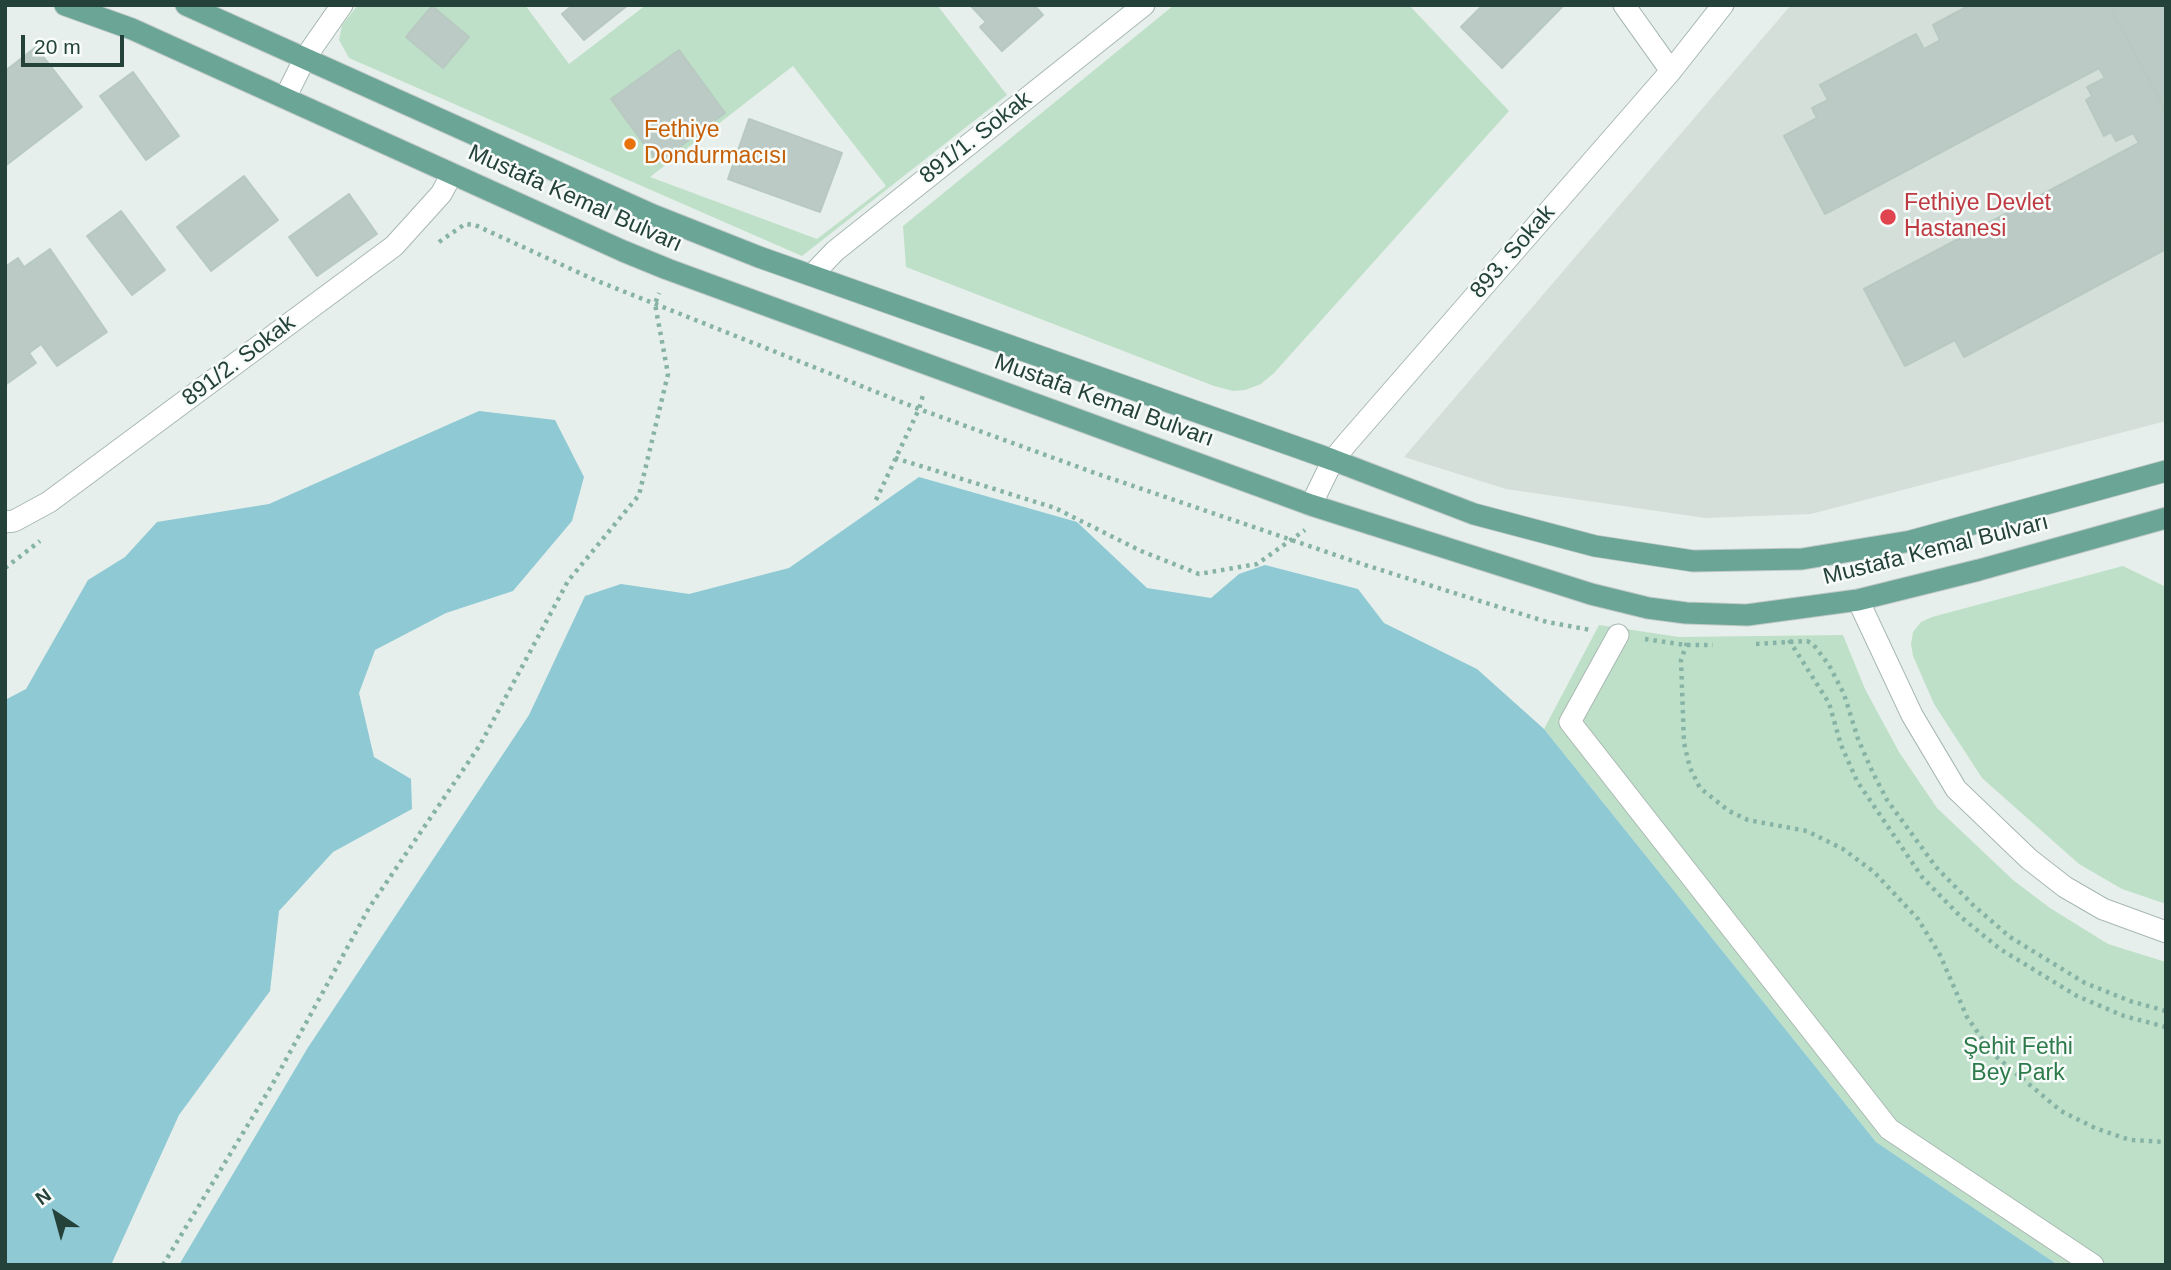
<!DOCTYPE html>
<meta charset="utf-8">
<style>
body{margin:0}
#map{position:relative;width:2171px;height:1270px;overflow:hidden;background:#e6efeb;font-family:Helvetica,sans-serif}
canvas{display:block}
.frame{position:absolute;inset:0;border:7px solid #24423a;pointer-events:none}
.north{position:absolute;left:21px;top:1179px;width:70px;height:70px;-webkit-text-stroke:5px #f7fbf9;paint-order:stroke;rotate:324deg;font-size:19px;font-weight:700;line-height:28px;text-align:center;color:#24423a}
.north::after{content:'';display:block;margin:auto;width:24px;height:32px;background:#24423a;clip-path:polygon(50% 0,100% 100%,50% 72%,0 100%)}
.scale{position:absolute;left:21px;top:35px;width:103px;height:32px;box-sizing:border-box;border:4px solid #24423a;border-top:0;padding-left:9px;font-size:21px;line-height:24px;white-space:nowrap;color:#24423a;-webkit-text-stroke:5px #f7fbf9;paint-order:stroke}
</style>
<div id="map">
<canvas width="2171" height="1270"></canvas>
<div class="frame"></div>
<div class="north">N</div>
<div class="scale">20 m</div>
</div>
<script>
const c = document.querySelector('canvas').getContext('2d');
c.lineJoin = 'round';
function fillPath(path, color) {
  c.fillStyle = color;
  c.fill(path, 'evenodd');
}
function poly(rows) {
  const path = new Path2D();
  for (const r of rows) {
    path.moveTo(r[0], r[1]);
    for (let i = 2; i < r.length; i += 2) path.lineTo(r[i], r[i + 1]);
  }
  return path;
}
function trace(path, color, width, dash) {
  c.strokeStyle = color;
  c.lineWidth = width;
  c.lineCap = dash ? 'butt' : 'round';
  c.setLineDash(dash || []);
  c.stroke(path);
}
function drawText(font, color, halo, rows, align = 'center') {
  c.font = font + ' Helvetica,sans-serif';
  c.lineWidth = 5;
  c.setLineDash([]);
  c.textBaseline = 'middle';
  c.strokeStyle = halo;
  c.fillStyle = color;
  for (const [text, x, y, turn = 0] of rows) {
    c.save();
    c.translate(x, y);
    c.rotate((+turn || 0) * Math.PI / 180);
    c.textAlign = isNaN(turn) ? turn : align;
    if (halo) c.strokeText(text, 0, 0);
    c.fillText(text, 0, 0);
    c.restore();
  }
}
fillPath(poly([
 [1791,5,2166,5,2166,421,1811,514,1705,518,1506,489,1404,457]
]), '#d4dfda');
fillPath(poly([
 [358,5,525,5,569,64,646,5,937,5,1007,95,802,256,349,58,339,40,342,25],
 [793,66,886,186,817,239,650,177],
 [1174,5,1409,5,1509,111,1274,373,1261,384,1245,390,1233,391,1214,386,906,267,903,226],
 [2123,566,2166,587,2166,904,2122,889,2079,864,1982,778,1934,704,1913,656,1911,644,1913,632,1921,622,1932,617],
 [1599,625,1679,637,1843,635,1865,689,1899,752,1937,808,2013,880,2050,908,2108,944,2166,962,2166,1265,2058,1265,1876,1142,1544,729]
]), '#bfe0c8');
fillPath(poly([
 [479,411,555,420,584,477,572,521,513,591,446,613,375,650,359,693,374,757,411,779,412,809,333,852,279,911,270,991,179,1115,111,1265,5,1265,5,700,26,689,88,580,125,557,157,522,269,504],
 [919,477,1077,522,1147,588,1211,598,1239,574,1265,565,1358,589,1384,623,1477,669,1544,729,1876,1142,2058,1265,179,1265,307,1049,529,715,585,596,621,584,689,594,789,568]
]), '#8ec9d4');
const building = poly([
 [573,5,628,5,584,40,562,14,573,5],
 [970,5,1034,5,1043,15,1002,51,980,27,986,22,970,5],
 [1483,5,1564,5,1502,68,1461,27,1483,5],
 [1970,5,2109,5,2166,112,2166,228,2164,229,2166,249,1964,357,1955,340,1905,366,1864,289,2139,143,2133,133,2116,141,2111,132,2104,136,2086,100,2092,96,2087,87,2105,78,2099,68,1825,214,1784,136,1817,118,1812,108,1828,100,1820,85,1916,34,1924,49,1940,40,1933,25,1970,5],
 [2109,5,2166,5,2166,112,2109,5],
 [432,6,469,37,443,68,406,37,432,6],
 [36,47,82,107,5,166,5,71,36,47],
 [679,50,725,113,658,163,611,99,679,50],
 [133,72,179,136,146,160,100,96,133,72],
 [749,119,842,153,820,212,728,179,749,119],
 [244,176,278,220,211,271,177,227,244,176],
 [349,194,377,234,317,276,289,237,349,194],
 [121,211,165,270,132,295,87,236,121,211],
 [50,249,107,332,57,366,41,344,29,353,36,363,5,385,5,267,18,258,24,267,50,249]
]);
fillPath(building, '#bbcac4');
trace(building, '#b8c9c2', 2);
const minor = poly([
 [1624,5,1671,71],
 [285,98,305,58,342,5],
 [812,275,835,251,1144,5],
 [1311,505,1333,460,1347,443,1671,71,1723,5],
 [5,522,14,521,49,502,394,246,441,194,452,174],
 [1858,600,1912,715,1956,789,2029,859,2065,887,2103,909,2166,932],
 [1618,635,1570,722,1889,1129,2093,1265]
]);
const major = poly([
 [65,5,132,29,623,251,667,269,1311,505,1591,594,1648,608,1686,613,1747,615,1858,600,1979,570,2166,518],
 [186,5,653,215,759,257,1333,460,1474,514,1595,546,1693,561,1802,559,1911,541,2166,471]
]);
trace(minor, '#a8b8b2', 23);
trace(major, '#c2cac8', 23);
trace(poly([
 [439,242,465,224,475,225,595,280,919,409,1095,473,1365,565,1547,622,1591,630],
 [895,458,1055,508,1141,551,1199,574,1257,564,1305,530],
 [876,500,919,409,923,395],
 [5,568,40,541],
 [1645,639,1686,645,1713,645],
 [1789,640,1829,703,1841,745,1857,781,1922,877,1961,917,2000,949,2077,996,2124,1016,2166,1027],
 [1687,643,1681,660,1684,743,1690,768,1700,788,1729,811,1748,820,1807,831,1843,849,1874,872,1918,919,1940,955,1967,1017,1993,1054,2061,1111,2095,1128,2130,1140,2166,1142],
 [1756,644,1807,641,1813,644,1829,665,1844,694,1858,739,1873,773,1887,800,1936,867,1973,905,2010,937,2085,983,2130,1001,2166,1011],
 [163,1265,272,1085,369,908,480,745,568,581,639,495,668,374,655,304,659,293]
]), '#86b3a5', 4.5, [3.5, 5]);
trace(minor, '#fff', 21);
trace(major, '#6aa596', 21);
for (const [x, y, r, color] of [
 [630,144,7,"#e8710a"],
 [1888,217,9,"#e0444e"]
]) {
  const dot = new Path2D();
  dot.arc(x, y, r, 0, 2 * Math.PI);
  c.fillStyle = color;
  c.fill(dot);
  trace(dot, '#f7fbf9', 2.5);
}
drawText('23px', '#c56008', '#f7fbf9', [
 ["Fethiye",644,131],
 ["Dondurmacısı",644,157]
], 'left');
drawText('23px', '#24423a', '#f7fbf9', [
 ["891/1. Sokak",976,138,-38],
 ["Mustafa Kemal Bulvarı",575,199,24],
 ["893. Sokak",1513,252,-49],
 ["891/2. Sokak",239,361,-37],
 ["Mustafa Kemal Bulvarı",1104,401,20],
 ["Mustafa Kemal Bulvarı",1936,550,-14]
]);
drawText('23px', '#be3a42', '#f7fbf9', [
 ["Fethiye Devlet",1904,204],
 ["Hastanesi",1904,230]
], 'left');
drawText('23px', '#2d7a4b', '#f7fbf9', [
 ["Şehit Fethi",2018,1048],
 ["Bey Park",2018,1074]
]);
</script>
